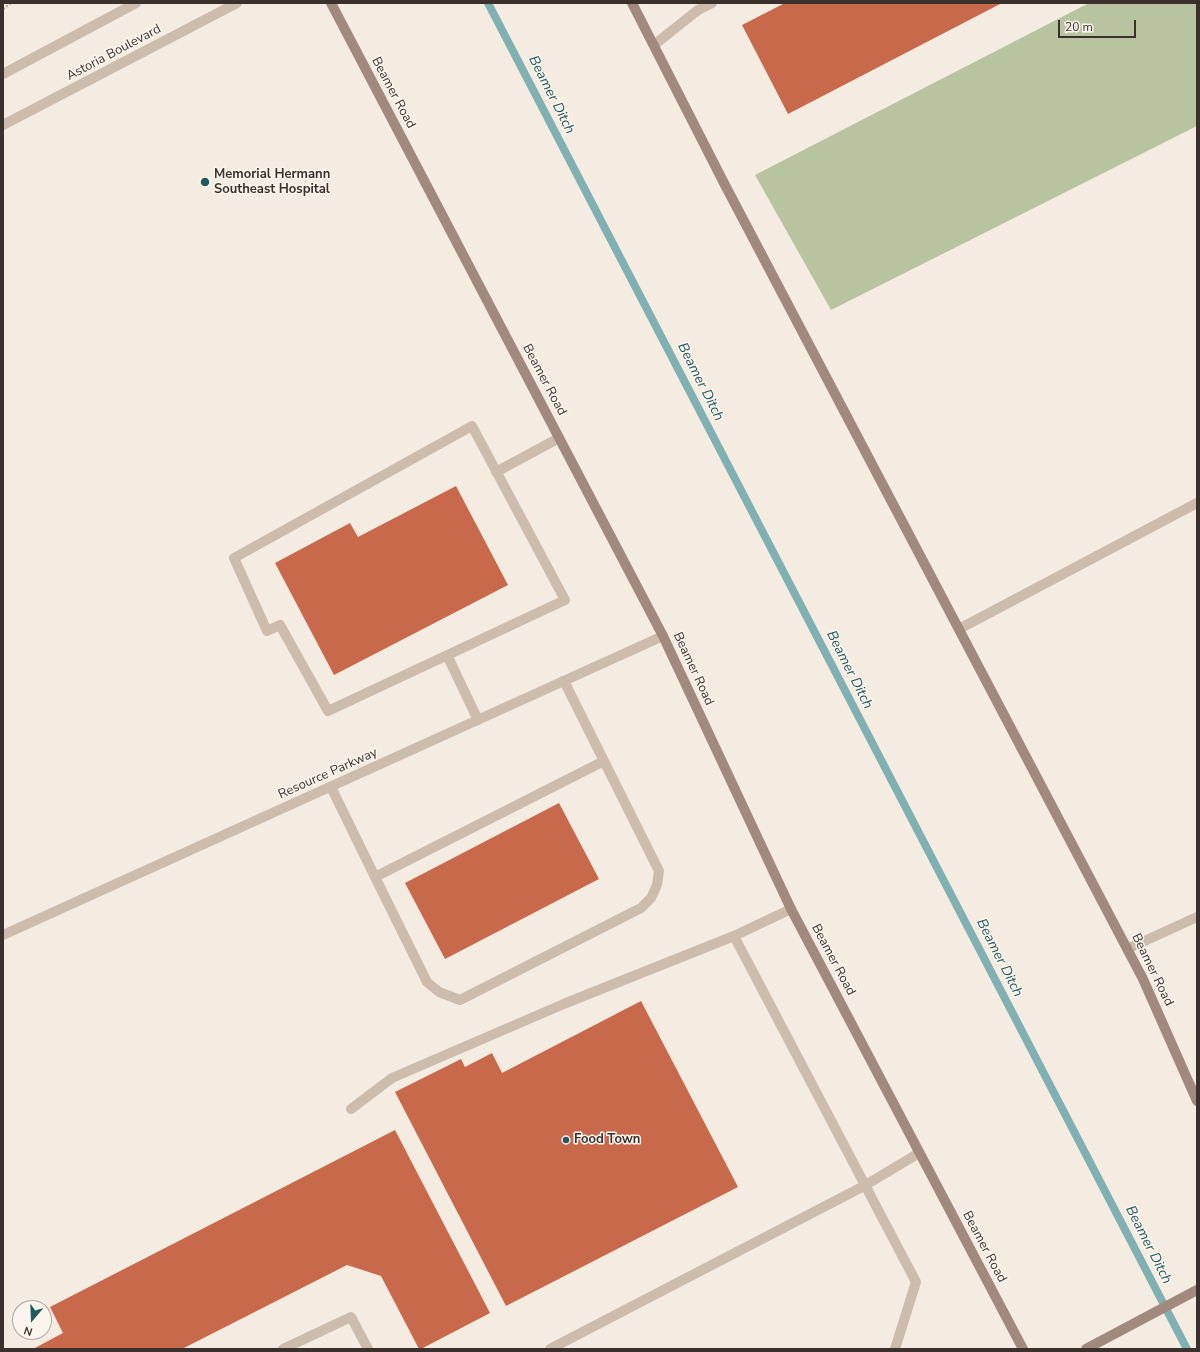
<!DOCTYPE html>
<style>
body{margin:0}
#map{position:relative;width:1200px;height:1352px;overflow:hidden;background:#f4ebe1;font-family:"Nunito Sans",sans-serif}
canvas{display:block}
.frame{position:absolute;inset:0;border:4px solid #3b302b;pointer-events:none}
.north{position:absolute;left:12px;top:1300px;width:40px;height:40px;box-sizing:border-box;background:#fbf5ee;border:1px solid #aea6a0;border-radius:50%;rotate:199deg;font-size:11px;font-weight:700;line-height:16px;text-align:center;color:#3b302b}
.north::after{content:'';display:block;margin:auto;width:14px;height:18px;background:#1f5a5e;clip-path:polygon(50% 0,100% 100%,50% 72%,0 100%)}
.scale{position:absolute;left:1058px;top:20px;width:78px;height:18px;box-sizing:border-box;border:2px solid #3b302b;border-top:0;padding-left:5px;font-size:12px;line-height:14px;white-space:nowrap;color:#3b302b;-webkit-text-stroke:3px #fbf5ee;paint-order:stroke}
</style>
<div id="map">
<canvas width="1200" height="1352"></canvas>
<div class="frame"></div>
<div class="north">N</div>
<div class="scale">20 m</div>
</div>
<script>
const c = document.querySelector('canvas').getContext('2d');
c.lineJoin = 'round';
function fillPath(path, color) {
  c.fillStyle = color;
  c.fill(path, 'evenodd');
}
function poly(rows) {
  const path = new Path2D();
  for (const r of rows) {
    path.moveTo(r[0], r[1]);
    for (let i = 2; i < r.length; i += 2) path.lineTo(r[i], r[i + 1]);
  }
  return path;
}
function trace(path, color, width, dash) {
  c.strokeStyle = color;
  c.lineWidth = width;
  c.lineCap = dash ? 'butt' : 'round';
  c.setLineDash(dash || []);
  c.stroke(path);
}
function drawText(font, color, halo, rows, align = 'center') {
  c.font = font + ' "Nunito Sans",sans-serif';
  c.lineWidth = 3;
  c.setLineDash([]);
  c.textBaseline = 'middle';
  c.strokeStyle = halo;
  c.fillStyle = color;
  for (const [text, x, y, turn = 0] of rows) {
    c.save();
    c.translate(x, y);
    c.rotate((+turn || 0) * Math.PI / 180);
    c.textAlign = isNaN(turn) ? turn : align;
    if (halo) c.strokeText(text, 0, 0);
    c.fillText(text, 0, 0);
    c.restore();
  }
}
fillPath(poly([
 [1089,3,1197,3,1197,126,831,310,755,175]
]), '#b8c4a0');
trace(poly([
 [488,3,1187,1349]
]), '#7fb0b2', 8);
fillPath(poly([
 [785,3,1002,3,788,114,742,25],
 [456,486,508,585,334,675,275,563,350,523,358,537],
 [559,803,599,879,445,959,405,883],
 [641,1001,738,1187,506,1306,395,1092,461,1059,465,1067,492,1053,502,1073],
 [395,1130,490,1313,421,1349,419,1349,381,1276,347,1265,182,1349,33,1349,63,1333,50,1307]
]), '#c8694b');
trace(poly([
 [3,9,11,3]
]), '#b9a596', 2.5, [2, 2]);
trace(poly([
 [654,45,698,10,712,3],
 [472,426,565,600,328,711,280,625,267,631,234,558,472,426],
 [496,472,559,438],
 [959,629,1197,503],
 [447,655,478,720],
 [331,787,375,877,604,761,564,681],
 [375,877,427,982,439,992,460,1000,641,908,651,898,657,885,659,871,604,761],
 [734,936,916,1282,895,1349],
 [1127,949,1197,917],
 [351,1109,392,1078,566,1003,734,936,791,909],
 [283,1349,351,1317,368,1349],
 [550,1349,864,1186,919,1153]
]), '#cdbbac', 10);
trace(poly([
 [3,935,663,636]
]), '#cdbbac', 10);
trace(poly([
 [3,74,136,3],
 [3,125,237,3]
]), '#cdbbac', 10);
trace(poly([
 [331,3,663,636,791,909,1023,1349],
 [632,3,725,185,1143,979,1197,1101],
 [1086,1349,1197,1290]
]), '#a18a7d', 10);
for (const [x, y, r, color] of [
 [205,182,5,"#1f5a5e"],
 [566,1140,4,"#1f5a5e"]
]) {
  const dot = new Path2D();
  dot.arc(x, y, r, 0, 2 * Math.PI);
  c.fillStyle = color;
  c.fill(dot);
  trace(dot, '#fbf5ee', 1.5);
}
drawText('13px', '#3b302b', '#fbf5ee', [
 ["Astoria Boulevard",114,53,-28],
 ["Beamer Road",393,93,62],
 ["Beamer Road",544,380,62],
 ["Beamer Road",693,669,65],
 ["Resource Parkway",328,774,-24],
 ["Beamer Road",833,960,62],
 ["Beamer Road",1152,970,64],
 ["Beamer Road",984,1247,62]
]);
drawText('bold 13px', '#3b302b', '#fbf5ee', [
 ["Memorial Hermann",214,175],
 ["Southeast Hospital",214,190],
 ["Food Town",574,1140]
], 'left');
drawText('italic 14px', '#1f5a5e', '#fbf5ee', [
 ["Beamer Ditch",551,95,63],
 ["Beamer Ditch",700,382,63],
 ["Beamer Ditch",849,670,63],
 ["Beamer Ditch",999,958,63],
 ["Beamer Ditch",1148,1245,63]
]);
</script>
